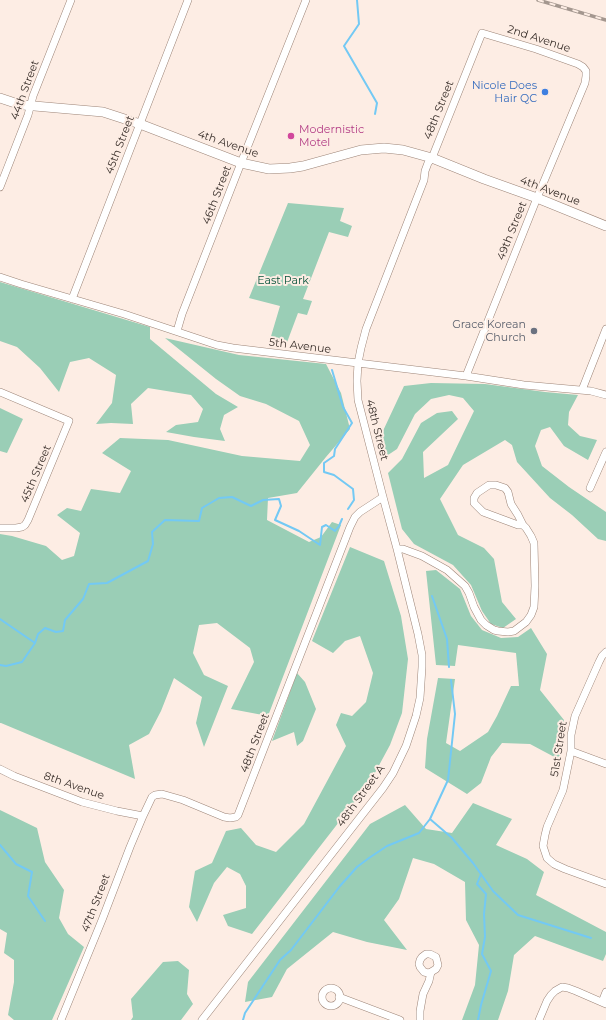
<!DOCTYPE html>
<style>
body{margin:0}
canvas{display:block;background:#fdede4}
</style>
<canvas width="606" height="1020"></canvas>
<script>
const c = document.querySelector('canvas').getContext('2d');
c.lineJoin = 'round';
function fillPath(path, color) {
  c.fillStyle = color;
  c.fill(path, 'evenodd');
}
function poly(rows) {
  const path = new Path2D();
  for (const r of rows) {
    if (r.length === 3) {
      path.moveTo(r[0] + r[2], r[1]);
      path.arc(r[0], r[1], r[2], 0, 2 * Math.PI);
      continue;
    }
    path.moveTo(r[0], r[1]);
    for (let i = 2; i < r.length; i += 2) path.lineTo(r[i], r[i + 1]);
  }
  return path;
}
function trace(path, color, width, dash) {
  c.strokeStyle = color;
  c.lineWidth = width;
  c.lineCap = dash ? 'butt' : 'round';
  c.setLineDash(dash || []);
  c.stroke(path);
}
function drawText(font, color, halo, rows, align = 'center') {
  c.font = font + ' Montserrat,sans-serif';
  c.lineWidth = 4;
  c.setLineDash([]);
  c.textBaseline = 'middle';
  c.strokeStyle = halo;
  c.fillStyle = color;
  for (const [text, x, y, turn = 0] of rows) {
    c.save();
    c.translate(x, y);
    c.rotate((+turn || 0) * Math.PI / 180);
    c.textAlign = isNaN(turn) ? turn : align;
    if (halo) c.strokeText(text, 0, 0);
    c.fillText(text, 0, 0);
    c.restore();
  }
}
fillPath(poly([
 [288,203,344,208,340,221,352,226,348,237,329,232,303,299,312,301,307,315,298,313,286,345,269,343,280,306,249,298],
 [0,282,150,327,150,339,216,394,238,407,224,415,220,429,225,441,194,437,166,432,176,425,198,422,203,409,191,395,148,388,131,404,133,424,111,423,96,424,112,403,116,375,89,358,70,362,59,392,40,368,17,347,0,341],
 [165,338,239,355,326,364,341,393,350,429,326,457,297,493,268,498,267,520,309,542,321,537,332,522,341,525,268,716,231,709,254,662,250,648,217,623,199,625,193,653,204,675,228,686,204,747,196,723,202,697,174,678,161,711,149,734,129,745,135,779,1,723,0,723,0,534,12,536,46,546,62,560,74,556,80,533,57,515,67,508,81,511,91,489,120,493,131,471,102,453,120,438,168,440,242,456,300,461,310,445,299,421,266,404,240,396,216,379],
 [431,383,485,384,545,392,578,395,569,412,568,425,580,436,597,440,588,460,564,446,550,427,541,430,535,446,542,466,569,487,606,512,606,541,598,539,572,515,550,498,517,462,512,445,505,440,463,465,440,499,458,535,484,548,494,559,502,602,516,619,503,628,491,624,482,611,471,585,453,565,414,544,402,529,388,473,402,459,421,423,437,413,452,411,458,419,423,452,424,478,448,465,474,411,463,398,449,395,431,399,415,414,397,449,382,459,382,433,404,386],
 [0,408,23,419,7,453,0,451],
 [350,547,384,561,401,616,408,659,402,713,390,745,370,782,252,934,228,926,223,915,246,908,246,886,240,874,227,867,214,883,197,922,189,907,195,871,212,863,226,831,241,828,256,845,276,852,304,824,346,746,336,725,341,713,352,716,366,702,373,673,360,636,345,641,333,653,312,641],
 [436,570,460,589,471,616,482,630,501,638,518,637,531,628,547,654,540,690,564,720,560,760,530,744,502,743,491,757,481,783,467,794,425,768,427,739,438,678,455,679,446,743,460,751,488,732,497,716,511,686,519,686,516,653,458,645,455,666,436,665,426,571],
 [297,673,305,682,316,709,303,741,297,746,294,732,272,741],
 [473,803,512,819,496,845,527,859,544,872,536,895,606,932,606,954,603,961,535,936,514,955,508,991,498,1020,462,1020,475,985,479,945,466,920,465,882,434,864,413,858,399,899,384,920,407,950,367,942,333,932,287,969,272,997,245,1002,248,982,370,824,405,805,426,829,452,833],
 [0,810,37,828,45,862,64,890,59,918,68,934,84,947,52,1020,14,1020,8,1015,14,982,14,960,4,953,7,933,0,929],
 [178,961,189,970,187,994,193,1004,181,1020,131,1020,133,1017,131,999,163,962]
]), '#9aceb6');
trace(poly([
 [357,0,359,24,344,46,377,103,375,114],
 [332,370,343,407,352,423,335,449,334,456,324,463,324,472,334,475,353,489,354,500,348,509],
 [432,596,447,639,449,667],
 [0,619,35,643],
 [0,665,6,666,22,662,35,643,38,634,45,628,56,632,63,631,65,620,83,599,89,584,107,583,148,561,153,544,152,532,165,520,199,521,202,508,219,498,232,497,251,506,263,500,279,499,281,506,275,520,299,531,320,545,322,527,326,525,335,531,339,526,342,519],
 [430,819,452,838,473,863,493,891,518,915,591,938],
 [0,845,16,864,32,872,28,896,45,921],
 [243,1020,245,1013,280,960,291,950,340,886,357,867,369,858,387,846,419,833,430,819,448,780,455,714,451,680],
 [478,1020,481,1005,491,971,482,954,485,937,484,914,486,894,477,884,481,874]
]), '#73c9f4', 2);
const minor = poly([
 [0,187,28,115,33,96,71,0],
 [0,277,21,284,124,314,217,345,233,348,466,376,524,385,591,391,606,395],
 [72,299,188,0],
 [177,331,182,314,241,163,306,0],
 [582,390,606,329],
 [0,392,69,421,28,520,25,525,22,527,16,528,0,528],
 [590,488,606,452],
 [397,549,403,549,422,556,447,570,465,586,469,593,474,607,481,620,486,625,494,630,498,631,508,632,514,631,526,622,531,615,534,607,535,586,534,543,531,536,526,528,523,525,518,515,511,504,508,492,505,488,496,485,489,485,477,493,474,498,474,503,483,512,518,525,523,525],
 [606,652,602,656,599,662,575,716,571,735,571,751,563,790,547,827,545,835,543,846,547,858,554,864,565,869,606,884],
 [571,751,606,764],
 [0,769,14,776,82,802,117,811,143,816],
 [331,997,9],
 [339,997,400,1020],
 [602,1002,606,992],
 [61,1020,102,920,130,847,143,816,152,797,155,795,162,794,183,800,224,817,230,818,236,817,238,815,350,527,355,517,360,512,383,497],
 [202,1020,383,788,393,773,406,746,416,716,420,698,422,667,422,655,418,634,397,549,383,497,358,400,357,381,358,363,361,348,366,329,424,180,425,171,428,163,432,158,482,33,536,49,578,64,583,67,586,71,586,76,585,83,537,198,466,376],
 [420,1020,420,1011,423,994,429,981,431,972,436,969,438,965,436,957,430,954,426,954,422,957,420,960,419,964,420,967,424,972,428,973,431,972],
 [539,1020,547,1001,551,995,555,991,562,987,568,988,576,991,606,1004]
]);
const major = poly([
 [0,98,15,103,23,105,103,112,140,124,241,163,269,169,290,168,303,166,361,150,384,148,403,150,432,158,484,179,537,198,606,226]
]);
trace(minor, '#9d8578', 8);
trace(major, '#9d8578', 10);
trace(minor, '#fff', 7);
trace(major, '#fff', 9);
const rail = poly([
 [538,0,606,20]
]);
trace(rail, '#a4978f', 3.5);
trace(rail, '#fdede4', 2, [6]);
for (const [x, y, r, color] of [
 [545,92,4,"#3f7fe0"],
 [291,136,4,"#d1479c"],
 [534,331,4,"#6b7280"]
]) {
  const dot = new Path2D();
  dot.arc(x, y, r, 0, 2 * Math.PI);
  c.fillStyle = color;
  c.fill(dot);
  trace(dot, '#fdede4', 1.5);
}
drawText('11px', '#392f2a', '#fdede4', [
 ["2nd Avenue",539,39,18],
 ["44th Street",25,90,-70],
 ["48th Street",439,110,-68],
 ["4th Avenue",228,144,19],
 ["45th Street",120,145,-69],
 ["4th Avenue",550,191,21],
 ["46th Street",217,195,-69],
 ["49th Street",512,231,-68],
 ["5th Avenue",300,346,7],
 ["48th Street",377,430,76],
 ["45th Street",36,474,-67],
 ["48th Street",255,743,-69],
 ["51st Street",559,749,-81],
 ["8th Avenue",74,786,19],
 ["48th Street A",361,796,-54],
 ["47th Street",96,903,-69]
]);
drawText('11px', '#366cbe', '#fdede4', [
 ["Nicole Does",537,86],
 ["Hair QC",537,99]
], 'right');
drawText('11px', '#b23c85', '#fdede4', [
 ["Modernistic",299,130],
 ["Motel",299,143]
], 'left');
drawText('11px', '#08533b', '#fdede4', [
 ["East Park",283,281]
]);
drawText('11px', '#5b616d', '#fdede4', [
 ["Grace Korean",526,325],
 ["Church",526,338]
], 'right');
</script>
